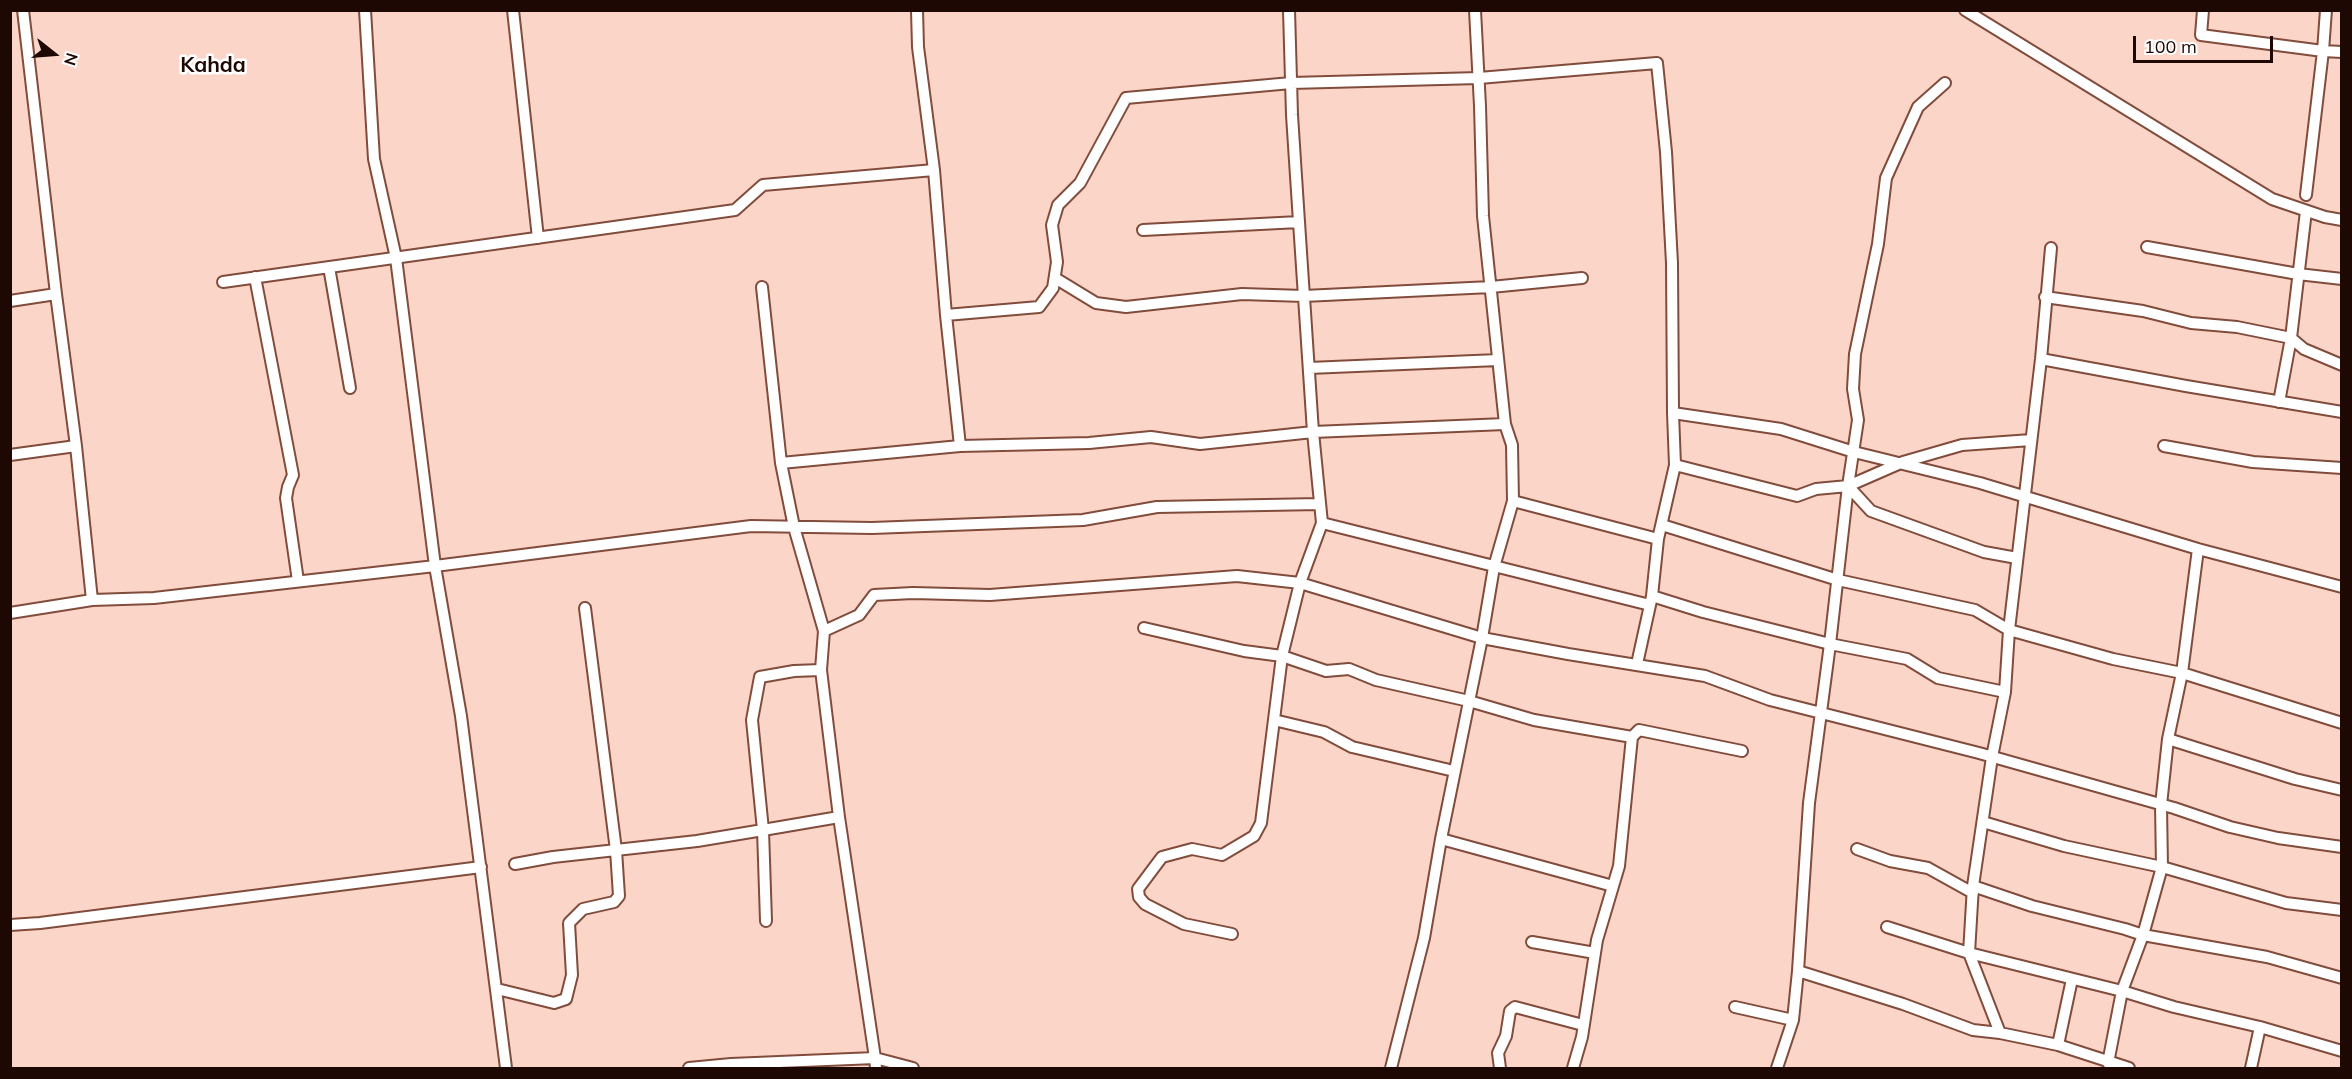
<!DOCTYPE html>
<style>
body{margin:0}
#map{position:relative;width:2352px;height:1079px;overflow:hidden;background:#fcd5c9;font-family:Mulish,sans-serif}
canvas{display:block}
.frame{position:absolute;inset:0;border:12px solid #1d0803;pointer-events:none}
.north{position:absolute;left:24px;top:24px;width:60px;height:60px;-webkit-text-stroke:4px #fff;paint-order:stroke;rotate:107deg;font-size:16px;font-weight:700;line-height:24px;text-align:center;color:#1d0803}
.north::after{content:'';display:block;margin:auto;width:21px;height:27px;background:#1d0803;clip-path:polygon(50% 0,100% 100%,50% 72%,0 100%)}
.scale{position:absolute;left:2133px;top:36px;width:140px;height:27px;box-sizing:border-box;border:3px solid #1d0803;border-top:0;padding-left:8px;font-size:18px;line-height:21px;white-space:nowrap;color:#1d0803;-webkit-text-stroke:4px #fff;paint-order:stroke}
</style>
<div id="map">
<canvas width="2352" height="1079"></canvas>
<div class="frame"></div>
<div class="north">N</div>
<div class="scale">100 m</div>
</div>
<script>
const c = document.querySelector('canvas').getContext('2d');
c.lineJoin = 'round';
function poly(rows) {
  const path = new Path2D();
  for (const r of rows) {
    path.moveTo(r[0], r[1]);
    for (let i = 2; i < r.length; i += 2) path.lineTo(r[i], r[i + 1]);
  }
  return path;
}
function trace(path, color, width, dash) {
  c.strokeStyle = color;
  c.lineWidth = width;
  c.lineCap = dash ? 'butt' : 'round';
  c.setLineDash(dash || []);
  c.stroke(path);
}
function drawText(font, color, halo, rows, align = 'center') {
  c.font = font + ' Mulish,sans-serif';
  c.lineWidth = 5;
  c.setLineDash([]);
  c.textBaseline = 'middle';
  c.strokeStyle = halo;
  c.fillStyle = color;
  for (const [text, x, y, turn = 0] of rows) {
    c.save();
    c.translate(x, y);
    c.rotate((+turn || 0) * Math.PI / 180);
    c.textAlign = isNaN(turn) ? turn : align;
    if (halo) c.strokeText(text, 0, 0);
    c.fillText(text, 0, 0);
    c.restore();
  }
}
const minor = poly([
 [23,10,56,294,76,446,92,600],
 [365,10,374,159,396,258,435,566,461,716,506,1068],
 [513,10,538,238],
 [917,10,918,47,934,170,946,315,960,446],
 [1475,10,1480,106,1483,216,1505,424,1512,445,1513,501,1494,567,1482,638,1568,654,1705,676,1770,700,1979,753,2174,808,2230,827,2278,838,2342,847],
 [1965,10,2272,199,2325,217,2342,220],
 [2203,10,2201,35,2323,51,2306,195],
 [2326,10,2323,51,2342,52],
 [1143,230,1299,222],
 [2147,247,2298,274,2342,279],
 [2051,248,2041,359,2009,630,2005,692,1992,757,1973,886,1969,953,2000,1033,2058,1045,2129,1068],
 [329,267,350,388],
 [255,277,293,475,288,487,286,498,298,581],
 [1055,278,1096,303,1126,307,1242,294,1304,296,1491,287,1582,278],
 [223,282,735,210,763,185,934,170],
 [762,287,781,463,794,527,824,631],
 [2045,297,2143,311,2191,323,2237,327,2291,338,2304,349,2342,365],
 [10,301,56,294],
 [946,315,1039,307,1053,288,1057,262,1052,225,1058,205,1080,183,1126,98,1291,83,1479,78,1657,63,1666,152,1672,263,1673,413,1781,429,1854,452,1980,483,2198,549,2342,587],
 [2041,359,2186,386,2342,412],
 [1309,368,1498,360],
 [2279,402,2291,338,2306,211],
 [2164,446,2253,462,2342,468],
 [10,455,76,446],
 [781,463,960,446,1089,443,1151,437,1200,444,1313,432,1505,424],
 [1675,465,1797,496,1816,489,1848,486,1903,462,1962,445,2031,440],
 [1848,486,1871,511,1984,552,2017,558],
 [1513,501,1658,539],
 [1322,523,1650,605],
 [1662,525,1838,580,1975,610,2009,630,2113,659,2182,673,2342,723],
 [1652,596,1703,612,1830,644,1907,659,1938,678,2005,692],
 [10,613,92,600,154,598,435,566,751,526,872,528,1083,520,1157,507,1320,504],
 [1144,628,1244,651,1282,656,1326,671,1349,669,1376,680,1469,701,1534,720,1632,737,1639,730,1742,751],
 [1637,664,1652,596,1658,539,1675,465,1673,413],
 [1274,720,1324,732,1352,747,1454,771],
 [2168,739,2295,779,2342,790],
 [1983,822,2064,846,2162,867,2286,903,2342,910],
 [1857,849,1890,861,1928,868,1973,893],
 [515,864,553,857,697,841,763,830,752,720,760,677,794,671,821,670],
 [1973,886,2032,906,2125,929,2143,935,2267,957,2342,978],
 [766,921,763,830,839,817],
 [10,925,40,923,481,867],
 [1887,927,1969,953,2122,991,2174,1007,2260,1027,2342,1051],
 [1232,934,1184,924,1145,904,1139,897,1138,889,1162,857,1192,849,1222,855,1254,836,1261,823,1282,656,1300,583,1322,523,1313,432,1299,222,1292,115,1289,10],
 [1532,942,1595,953],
 [1798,971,1903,1004,1973,1030,2000,1033],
 [497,989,554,1003,566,999,572,975,569,923,583,909,614,902,619,896,616,850,585,608],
 [1735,1007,1793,1020],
 [2058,1045,2072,979],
 [2108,1063,2122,991,2143,935,2162,867,2161,805,2168,739,2182,673,2198,549],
 [689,1068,731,1064,875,1058,839,817,821,670,824,631,859,615,874,595,913,593,990,595,1237,576,1300,583,1482,638,1441,839,1613,886],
 [876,1068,875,1058,913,1068],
 [1391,1068,1424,938,1441,839],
 [1500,1068,1498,1053,1506,1036,1510,1011,1515,1007,1583,1025],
 [1573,1068,1582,1037,1597,940,1619,866,1632,737],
 [1777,1068,1793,1020,1798,971,1809,803,1830,644,1848,486,1858,420,1853,389,1855,354,1878,244,1886,178,1918,107,1945,83],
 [2251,1068,2260,1027]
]);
trace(minor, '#814c3b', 14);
trace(minor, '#fff', 10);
drawText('bold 21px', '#1d0803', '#fff', [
 ["Kahda",213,66]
]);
</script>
